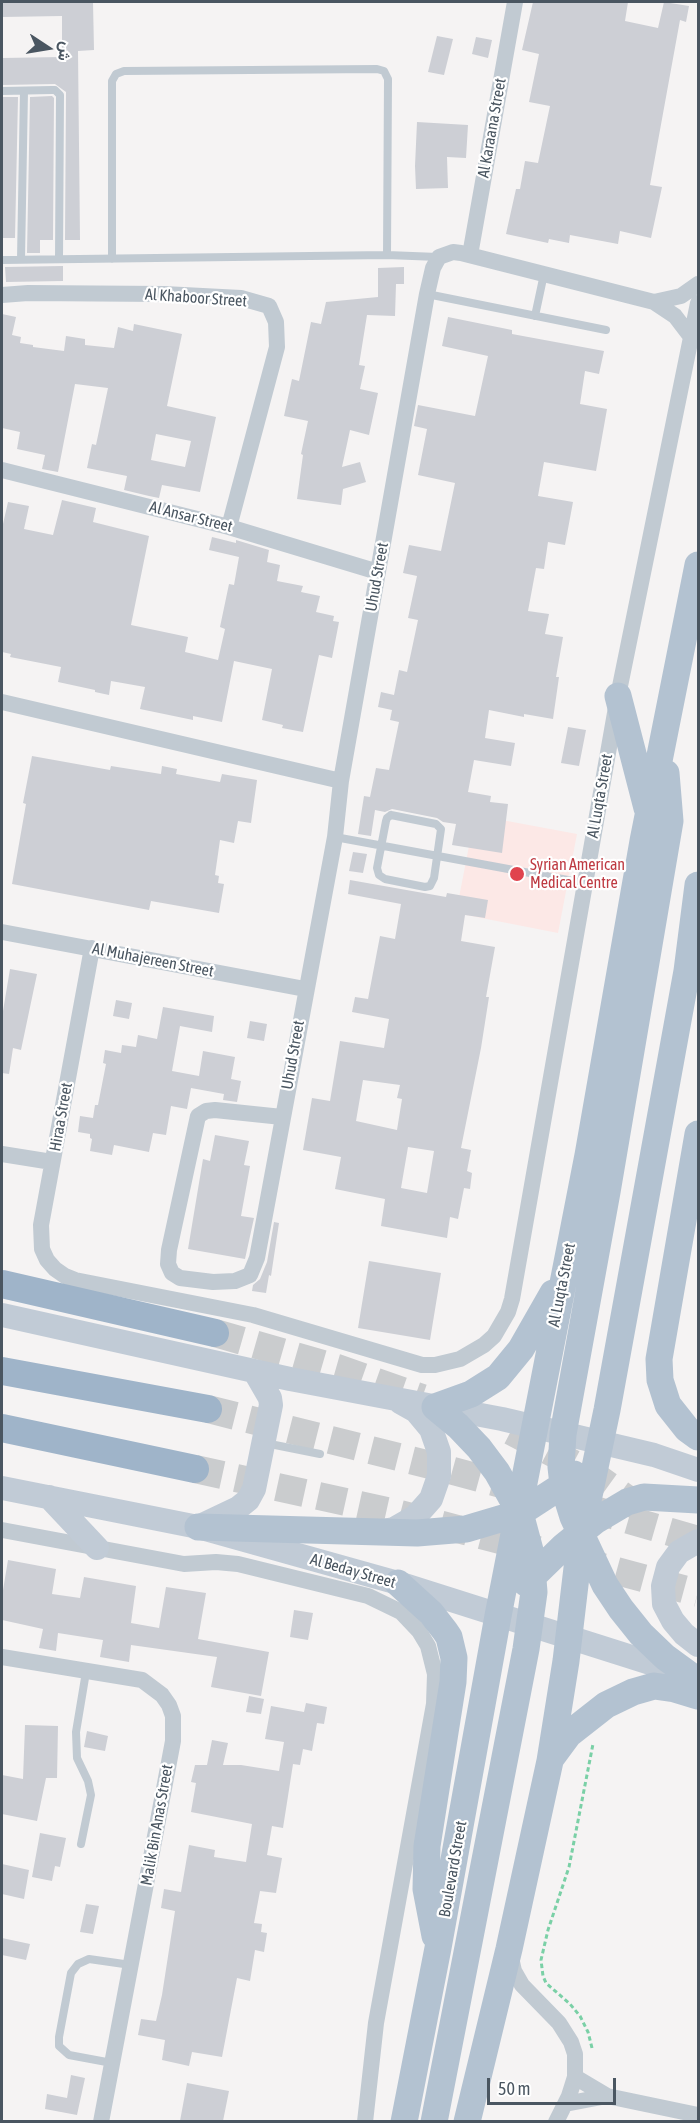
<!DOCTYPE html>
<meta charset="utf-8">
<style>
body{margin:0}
#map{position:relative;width:700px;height:2123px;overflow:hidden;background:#f5f3f3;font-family:"Asap Condensed",Vazirmatn,sans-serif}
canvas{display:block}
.frame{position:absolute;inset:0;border:3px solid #4a5661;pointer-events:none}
.north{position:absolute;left:18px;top:18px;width:60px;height:60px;-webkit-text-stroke:4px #fff;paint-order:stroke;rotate:102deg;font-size:16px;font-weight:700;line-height:24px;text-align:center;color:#4a5661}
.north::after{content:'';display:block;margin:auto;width:21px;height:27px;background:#4a5661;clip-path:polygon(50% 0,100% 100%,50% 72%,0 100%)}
.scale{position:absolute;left:487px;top:2078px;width:129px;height:27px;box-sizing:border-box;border:3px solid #4a5661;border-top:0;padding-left:8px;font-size:18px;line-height:21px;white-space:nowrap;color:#4a5661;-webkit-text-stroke:4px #fff;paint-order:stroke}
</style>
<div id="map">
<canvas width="700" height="2123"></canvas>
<div class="frame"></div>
<div class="north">ش</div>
<div class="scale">50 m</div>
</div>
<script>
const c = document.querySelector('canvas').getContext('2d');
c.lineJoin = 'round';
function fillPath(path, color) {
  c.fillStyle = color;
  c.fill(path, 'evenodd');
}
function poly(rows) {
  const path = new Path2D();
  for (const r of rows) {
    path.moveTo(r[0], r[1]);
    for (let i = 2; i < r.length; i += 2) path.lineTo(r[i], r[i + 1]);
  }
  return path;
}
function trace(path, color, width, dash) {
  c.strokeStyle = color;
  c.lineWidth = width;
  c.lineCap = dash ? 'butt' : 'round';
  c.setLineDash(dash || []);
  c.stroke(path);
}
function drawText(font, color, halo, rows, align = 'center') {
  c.font = font + ' "Asap Condensed",sans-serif';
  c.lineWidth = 4.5;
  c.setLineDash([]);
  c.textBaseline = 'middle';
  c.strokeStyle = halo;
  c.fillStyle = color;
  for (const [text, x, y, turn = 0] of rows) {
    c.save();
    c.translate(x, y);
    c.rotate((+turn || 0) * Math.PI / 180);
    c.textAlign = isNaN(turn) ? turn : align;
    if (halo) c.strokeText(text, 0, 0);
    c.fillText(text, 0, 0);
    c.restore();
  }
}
fillPath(poly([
 [475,815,577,834,558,933,456,913]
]), '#fce8e6');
fillPath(poly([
 [2,2,93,2,94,50,78,51,80,240,65,240,66,92,55,84,2,85,2,58,62,57,62,16,2,17],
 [533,2,628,2,625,21,658,28,664,2,689,6,686,22,680,20,650,185,662,187,651,238,620,231,618,244,570,235,569,243,549,239,548,243,506,234,516,189,520,189,525,161,538,163,550,106,529,102,539,54,522,50],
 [437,36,453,39,444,75,428,72],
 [476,37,492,40,488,58,472,54],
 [52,96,54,98,53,240,40,240,40,253,27,253,30,97],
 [2,97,18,97,15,238,2,238],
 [417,122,468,125,466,158,447,157,448,188,416,189,415,166],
 [63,266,63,281,6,282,5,267],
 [404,267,404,284,396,284,395,316,367,315,359,365,365,366,360,389,378,393,369,435,350,430,342,467,360,462,366,482,343,489,341,505,297,499,303,455,301,454,308,421,284,416,292,379,299,381,311,322,321,324,326,302,378,297,378,268],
 [2,314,16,317,12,335,21,337,20,343,33,345,33,347,64,351,66,336,85,339,85,345,114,348,118,327,133,331,134,324,182,334,167,406,216,417,200,492,162,485,159,498,149,496,124,490,127,476,87,468,92,444,96,445,108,388,75,384,58,472,42,469,45,455,17,449,20,432,2,428],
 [156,434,191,441,185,467,151,460],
 [448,317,512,330,512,334,604,351,599,374,585,371,580,404,607,409,596,471,544,462,538,496,573,502,565,545,548,542,544,569,536,568,528,611,549,614,545,634,563,637,556,677,559,677,553,719,524,714,524,717,489,710,485,738,515,743,511,766,474,760,468,792,491,796,490,802,508,804,502,853,452,845,456,824,443,822,437,818,392,809,385,812,375,810,371,836,358,834,364,796,370,797,376,768,389,770,399,722,390,720,392,710,378,707,381,692,394,695,399,670,407,672,418,620,408,618,417,576,403,573,409,545,441,551,455,483,418,475,427,429,414,426,418,405,475,416,488,356,442,346],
 [62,500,96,508,93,522,149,536,131,625,188,637,185,652,218,660,225,629,220,627,229,584,234,585,239,557,209,550,212,537,236,543,236,540,269,550,267,562,280,565,277,581,303,586,301,592,320,596,316,612,334,616,333,621,339,622,332,658,319,655,303,732,282,728,283,725,262,720,272,669,234,661,222,722,193,716,193,720,140,709,145,687,111,681,109,695,95,692,95,690,58,682,61,667,10,657,11,654,2,652,2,524,3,524,8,502,29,506,24,529,53,535],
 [568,727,586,730,579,766,561,763],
 [32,756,110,770,111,766,161,774,162,766,177,769,176,774,220,782,222,774,257,780,251,823,238,821,234,843,220,840,215,875,219,876,218,883,224,884,219,913,151,901,149,910,12,884,26,804,23,803],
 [353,852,367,854,363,873,349,871],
 [350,880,446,897,447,893,488,900,485,918,465,915,461,941,495,947,486,997,489,997,481,1048,461,1148,471,1150,467,1171,472,1173,470,1189,464,1188,458,1219,450,1217,447,1238,381,1226,385,1199,335,1189,341,1157,303,1150,312,1098,330,1101,340,1041,384,1048,389,1019,352,1012,355,997,368,999,380,936,395,939,401,904,348,894],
 [363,1080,400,1085,397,1098,402,1099,397,1130,356,1121],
 [408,1147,434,1151,427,1193,401,1188],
 [10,969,37,974,21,1050,13,1048,9,1074,2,1073,2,1017],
 [116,1000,132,1003,129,1019,113,1016],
 [163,1007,214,1016,212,1032,180,1026,172,1071,199,1076,203,1051,235,1057,231,1079,241,1081,237,1102,223,1100,224,1094,191,1088,187,1109,171,1106,166,1135,153,1133,149,1152,114,1145,112,1155,90,1151,92,1139,90,1138,90,1134,78,1132,80,1116,93,1118,95,1105,98,1105,106,1064,103,1063,105,1050,121,1053,122,1045,136,1047,138,1035,157,1039],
 [250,1021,267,1024,264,1041,247,1038],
 [215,1135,249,1141,244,1165,250,1166,241,1216,254,1218,245,1259,188,1249,203,1159,210,1161],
 [274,1222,279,1223,271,1276,269,1275,266,1293,252,1291,253,1285,260,1279,267,1262],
 [369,1261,441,1273,430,1340,358,1328],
 [8,1560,56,1569,52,1594,80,1598,84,1577,136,1586,131,1623,159,1628,166,1587,206,1593,198,1639,269,1652,261,1696,211,1687,217,1657,131,1645,129,1662,100,1657,103,1640,58,1633,56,1651,39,1648,43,1629,2,1620,2,1596],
 [294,1610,313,1613,308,1640,290,1637],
 [249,1696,264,1699,261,1714,246,1712],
 [306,1703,327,1707,324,1724,317,1723,312,1751,303,1749,300,1765,293,1764,283,1828,272,1826,267,1855,282,1858,276,1893,260,1891,254,1923,262,1924,261,1932,267,1933,264,1952,255,1950,250,1981,237,1978,222,2057,192,2052,189,2066,162,2060,165,2040,138,2035,141,2019,156,2021,162,1995,175,1911,161,1908,164,1889,181,1892,189,1845,215,1850,214,1857,246,1862,252,1824,191,1812,196,1783,191,1782,195,1765,207,1765,212,1740,228,1743,223,1765,241,1765,279,1771,284,1742,265,1739,271,1706,304,1712],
 [25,1725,58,1726,57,1778,46,1778,37,1821,2,1814,2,1775,23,1779],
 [87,1731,108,1736,105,1751,84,1747],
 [40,1833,66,1838,60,1867,55,1866,52,1881,32,1877],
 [2,1864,29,1870,24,1899,2,1894],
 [86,1904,99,1906,93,1934,80,1932],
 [2,1938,30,1944,26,1960,2,1955],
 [71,2075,85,2078,77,2115,45,2109,47,2094,67,2098],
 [187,2083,229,2091,223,2121,180,2121]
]), '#cdcfd5');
trace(poly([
 [215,1333,337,1368,422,1398],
 [208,1409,446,1469,523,1490],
 [511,1431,591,1473,648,1514],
 [195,1469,396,1513,538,1550],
 [588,1508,698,1540],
 [576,1560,698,1593]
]), '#caccce', 28, [28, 14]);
trace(poly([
 [592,2048,588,2032,580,2016,570,2004,546,1983,543,1976,541,1960,548,1930,569,1867,593,1744]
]), '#7ad0a6', 3, [4.5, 3]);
trace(poly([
 [2,91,52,90,55,90,60,95,59,259],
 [21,259,24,91],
 [112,259,112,81,116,74,124,71,377,69,384,71,388,79,387,255],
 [2,260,387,255,438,257],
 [427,294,606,330],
 [535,316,544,274],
 [391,815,436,824,441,829,434,878,430,886,425,887,385,879,379,875,377,868,386,821,387,818,391,815],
 [335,837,584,883],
 [265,1443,320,1454],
 [81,1844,91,1795,88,1781,77,1758,76,1732,86,1672],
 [112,2063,69,2055,59,2046,59,2037,71,1973,78,1964,89,1959,131,1965]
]), '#c1cad2', 8);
trace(poly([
 [470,255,515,2],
 [2,295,28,293,164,294,241,298,269,306,276,322,277,347,229,527],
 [654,302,681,296,698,284],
 [2,470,229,527,378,572],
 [2,702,341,781],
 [2,932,305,989],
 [92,948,41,1225,42,1249,47,1260,55,1269,65,1276,75,1280,253,1315,422,1365,435,1365,460,1359,484,1345,494,1336,508,1312,512,1299,618,696,698,303],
 [282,1117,215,1110,206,1111,198,1116,169,1250,168,1264,172,1273,180,1278,213,1282,235,1281,250,1275,257,1258,335,837,341,781,427,294,433,268,439,257,453,252,461,253,654,302,675,316,691,337],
 [2,1154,52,1162],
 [2,1530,184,1564,216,1562,238,1564,368,1596,401,1612,419,1631,428,1646,435,1674,434,1704,376,2023,365,2122],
 [2,1657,142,1680,162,1695,169,1705,173,1716,173,1741,101,2122],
 [510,1953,514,1971,522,1985,559,2023,571,2042,575,2054,575,2077,569,2096,556,2122],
 [575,2077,607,2096],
 [565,2104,607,2096,698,2115]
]), '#c1cad2', 16);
trace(poly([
 [2,1315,290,1379,502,1419,654,1455,698,1470],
 [2,1488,198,1527,398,1583,685,1674],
 [49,1497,97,1548],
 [198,1527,238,1508,248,1500,254,1489,271,1405,270,1398,255,1372],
 [381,1531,394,1529,415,1517,431,1499,439,1476,439,1452,431,1429,416,1411,400,1402],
 [698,1541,679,1552,668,1567,663,1586,664,1604,673,1621,684,1634,698,1645]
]), '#c1cbd6', 24);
trace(poly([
 [618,696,647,808],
 [666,773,670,821,607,1192,563,1434,561,1467,563,1485,573,1517,605,1585,621,1609,641,1634,665,1657,691,1676],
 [698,1134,659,1359,660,1380,668,1405,687,1429,698,1437],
 [435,1407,471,1394,498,1377,521,1349,553,1293],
 [198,1527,417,1533,466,1529,520,1513,563,1485,574,1474],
 [398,1583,431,1613,445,1631,449,1637,454,1658,453,1682,427,1846,426,1889,435,1936],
 [526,1583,564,1546,595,1521,627,1502,644,1497,698,1500],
 [552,1757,569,1734,606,1705,633,1692,654,1686,675,1689,698,1696],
 [404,2122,438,1948,498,1616,588,1155,643,841,698,565],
 [434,2122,526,1649,534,1592,531,1554,520,1513,497,1472,479,1448,458,1426,435,1407],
 [467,2122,509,1949,550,1761,566,1661,581,1534,607,1410,687,971,698,885]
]), '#b3c2d1', 27);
trace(poly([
 [2,1284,215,1333],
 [2,1371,208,1409],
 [2,1428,195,1469]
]), '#9fb4c9', 28);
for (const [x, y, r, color] of [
 [517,874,8,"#e0444e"]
]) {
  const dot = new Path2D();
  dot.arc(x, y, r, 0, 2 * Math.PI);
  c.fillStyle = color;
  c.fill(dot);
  trace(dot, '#fff', 2);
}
drawText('16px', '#4a5661', '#fff', [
 ["Al Karaana Street",492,128,-80],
 ["Al Khaboor Street",196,298,4],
 ["Al Ansar Street",191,517,14],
 ["Uhud Street",377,577,-80],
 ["Al Luqta Street",600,796,-80],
 ["Al Muhajereen Street",153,960,11],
 ["Uhud Street",293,1055,-80],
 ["Hiraa Street",61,1117,-80],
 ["Al Luqta Street",562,1285,-79],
 ["Al Beday Street",353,1571,16],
 ["Malik Bin Anas Street",157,1825,-80],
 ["Boulevard Street",453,1869,-80]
]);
drawText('16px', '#be3a42', '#fff', [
 ["Syrian American",530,865],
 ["Medical Centre",530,883]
], 'left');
</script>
